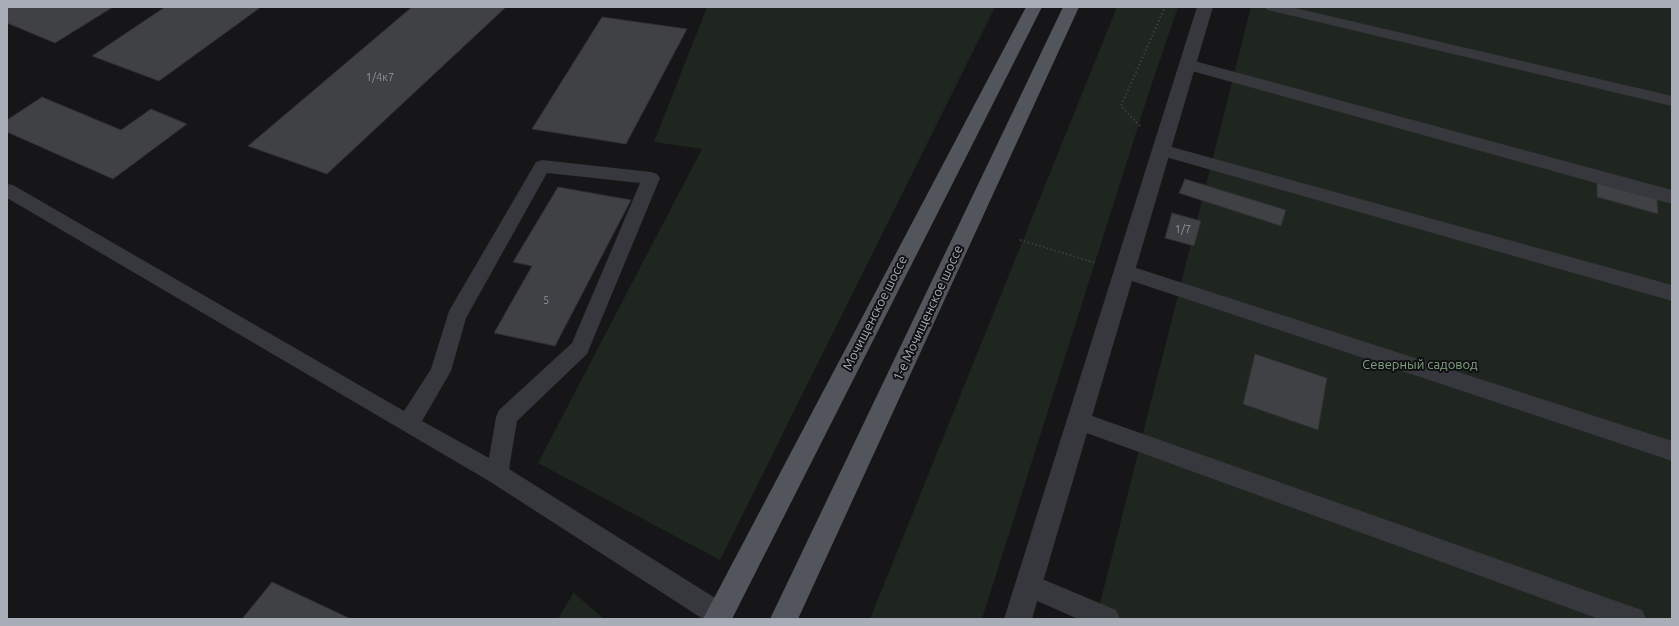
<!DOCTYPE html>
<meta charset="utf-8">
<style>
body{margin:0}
#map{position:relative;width:1679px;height:626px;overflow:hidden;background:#161618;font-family:Ubuntu,sans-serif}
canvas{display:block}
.frame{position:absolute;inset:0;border:8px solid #a8adb8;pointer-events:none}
</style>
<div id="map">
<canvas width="1679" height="626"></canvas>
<div class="frame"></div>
</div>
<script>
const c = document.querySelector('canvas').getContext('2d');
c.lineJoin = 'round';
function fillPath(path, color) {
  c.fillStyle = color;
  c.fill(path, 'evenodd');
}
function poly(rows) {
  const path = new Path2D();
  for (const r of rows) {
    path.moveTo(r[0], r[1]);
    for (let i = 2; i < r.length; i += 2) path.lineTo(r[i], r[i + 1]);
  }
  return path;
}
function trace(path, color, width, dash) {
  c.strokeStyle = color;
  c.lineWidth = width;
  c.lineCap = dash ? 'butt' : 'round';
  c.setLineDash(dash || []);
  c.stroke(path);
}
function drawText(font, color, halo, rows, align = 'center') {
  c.font = font + ' Ubuntu,sans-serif';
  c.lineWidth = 4;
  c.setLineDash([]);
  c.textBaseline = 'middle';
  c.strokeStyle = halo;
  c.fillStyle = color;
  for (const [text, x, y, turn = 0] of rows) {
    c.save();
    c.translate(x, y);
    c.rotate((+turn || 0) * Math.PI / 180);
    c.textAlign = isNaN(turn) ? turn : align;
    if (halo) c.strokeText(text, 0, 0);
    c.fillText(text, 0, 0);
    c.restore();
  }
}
fillPath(poly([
 [707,7,995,7,720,560,538,463,702,149,654,142],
 [1117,7,1178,7,1149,92,982,619,870,619],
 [1251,7,1672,7,1672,619,1096,619],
 [574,592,574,593,604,619,558,619]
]), '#1e261f');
const building = poly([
 [7,7,113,7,55,43,7,23,7,7],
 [165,7,261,7,159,81,92,56,165,7],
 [412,7,506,7,327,174,248,146,412,7],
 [602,17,687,29,626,144,532,129,602,17],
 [42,97,121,130,151,109,187,124,113,179,7,132,7,120,42,97],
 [1185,179,1286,210,1281,226,1179,193,1185,179],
 [1597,183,1657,199,1658,214,1597,197,1597,183],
 [558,187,631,200,555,346,494,333,532,266,513,262,558,187],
 [1172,213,1201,221,1194,246,1165,238,1172,213],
 [1255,354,1327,378,1318,430,1243,404,1255,354],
 [272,582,351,619,242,619,272,582]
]);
fillPath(building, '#404145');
trace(building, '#303034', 1);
trace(poly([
 [1140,126,1121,106,1165,7],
 [1020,240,1096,263]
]), '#3d3f44', 2, [1.5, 2.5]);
fillPath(poly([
 [1265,7,1291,7,1672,96,1672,106,1272,11,1267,10,1265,7],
 [1187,59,1672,190,1672,204,1181,68,1179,64,1181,60,1187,59],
 [1161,144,1672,285,1672,301,1155,154,1152,150,1155,146,1161,144],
 [542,160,651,172,657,174,660,178,587,354,517,421,509,469,728,606,731,615,730,619,703,619,489,481,7,198,7,184,13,185,404,411,431,369,449,311,536,162,542,160],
 [547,173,640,183,572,343,499,410,496,417,489,458,422,421,451,371,466,318,547,173],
 [1124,264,1672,441,1672,461,1117,276,1114,271,1117,266,1124,264],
 [1078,411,1633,607,1642,610,1646,619,1599,619,1070,427,1067,420,1070,413,1078,411],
 [1028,573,1116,610,1120,619,1078,619,1019,593,1016,585,1019,577,1028,573]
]), '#37383d');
fillPath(poly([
 [1197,7,1213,7,1032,619,1004,619,1197,7]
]), '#37383d');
fillPath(poly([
 [1026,7,1042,7,732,619,703,619,1026,7],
 [1063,7,1079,7,798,619,770,619,1063,7]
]), '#53555c');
drawText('11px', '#8e929b', null, [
 ["1/4к7",380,77],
 ["1/7",1183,229],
 ["5",546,300]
]);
drawText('13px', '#a8adb8', '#111113', [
 ["Мочищенское шоссе",875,313,-63],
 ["1-е Мочищенское шоссе",928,313,-65]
]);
drawText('13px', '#7fa381', '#111113', [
 ["Северный садовод",1420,365]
]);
</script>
